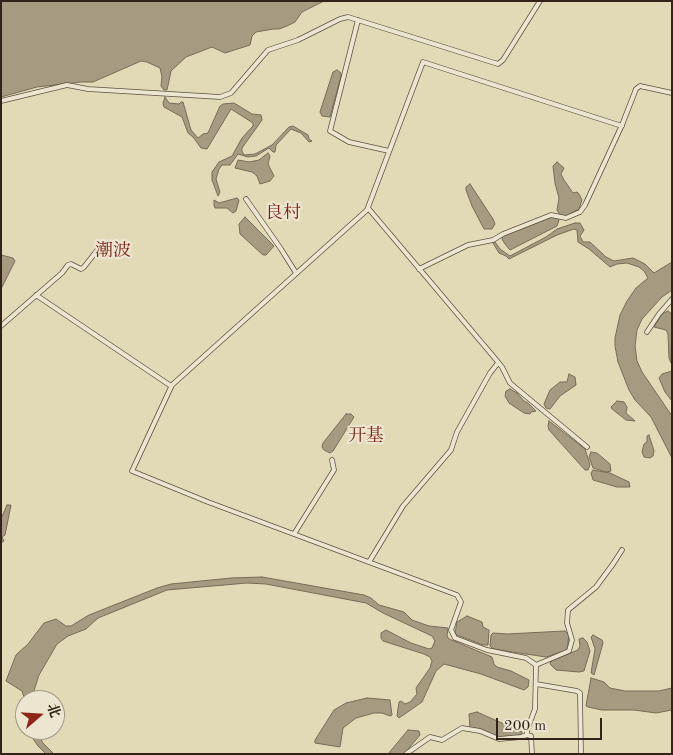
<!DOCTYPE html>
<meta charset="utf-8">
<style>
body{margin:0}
#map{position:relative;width:673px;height:755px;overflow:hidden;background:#e2d9b7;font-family:"Old Standard TT","Noto Serif SC",serif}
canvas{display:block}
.frame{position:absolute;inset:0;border:2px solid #332218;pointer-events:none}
.north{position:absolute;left:15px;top:690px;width:50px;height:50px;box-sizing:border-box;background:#ece6d0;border:1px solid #a29886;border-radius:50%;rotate:71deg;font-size:14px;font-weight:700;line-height:20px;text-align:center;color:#332218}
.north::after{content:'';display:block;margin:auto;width:18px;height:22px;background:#8f2418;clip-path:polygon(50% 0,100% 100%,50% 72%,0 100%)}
.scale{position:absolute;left:496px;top:718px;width:106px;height:22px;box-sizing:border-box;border:2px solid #332218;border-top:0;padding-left:6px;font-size:15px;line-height:18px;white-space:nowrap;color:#332218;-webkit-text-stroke:4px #ece6d0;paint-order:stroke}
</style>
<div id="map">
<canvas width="673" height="755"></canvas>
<div class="frame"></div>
<div class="north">北</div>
<div class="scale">200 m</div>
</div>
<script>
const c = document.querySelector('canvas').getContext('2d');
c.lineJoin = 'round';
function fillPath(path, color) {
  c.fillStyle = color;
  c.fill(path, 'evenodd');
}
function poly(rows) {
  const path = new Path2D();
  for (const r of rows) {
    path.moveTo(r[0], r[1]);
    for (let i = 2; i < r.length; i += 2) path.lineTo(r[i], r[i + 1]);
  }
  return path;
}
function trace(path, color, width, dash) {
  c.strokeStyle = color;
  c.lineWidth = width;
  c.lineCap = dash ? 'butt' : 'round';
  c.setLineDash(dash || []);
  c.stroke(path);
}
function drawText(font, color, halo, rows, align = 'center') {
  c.font = font + ' "Old Standard TT","Noto Serif SC",serif';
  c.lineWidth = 4.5;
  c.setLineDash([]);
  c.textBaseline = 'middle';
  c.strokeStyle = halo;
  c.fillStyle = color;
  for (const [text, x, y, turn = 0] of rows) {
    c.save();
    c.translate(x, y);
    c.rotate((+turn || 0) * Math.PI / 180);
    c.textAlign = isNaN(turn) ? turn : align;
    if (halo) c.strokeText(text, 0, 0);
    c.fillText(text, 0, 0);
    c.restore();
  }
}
const water = poly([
 [1,1,324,1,302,12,295,22,287,26,279,29,273,29,256,32,252,36,250,45,225,53,212,47,186,57,171,71,167,90,164,90,161,86,162,77,160,68,147,62,141,61,93,82,81,82,37,87,1,97,1,1],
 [337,70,341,73,341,76,330,117,322,116,320,112,333,72,337,70],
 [165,97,169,103,179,104,181,102,183,102,191,130,198,138,203,134,208,133,220,106,223,104,234,103,252,114,261,115,262,120,242,148,242,151,244,155,255,154,272,145,289,127,293,126,308,135,309,139,312,141,309,142,301,133,291,129,276,145,275,152,273,152,269,148,256,156,248,157,238,154,230,165,222,165,219,169,216,179,220,192,218,196,212,180,212,172,219,162,232,156,242,138,253,126,253,123,231,109,207,149,201,148,193,137,188,133,182,117,164,107,163,103,165,97],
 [268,153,270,156,268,164,274,176,270,181,260,184,257,176,252,172,235,168,238,160,249,162,259,160,268,153],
 [557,162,564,168,561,174,564,180,573,193,577,192,579,194,582,200,579,209,566,216,560,215,557,210,559,198,555,183,553,166,557,162],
 [470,184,493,219,495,224,492,229,484,229,472,206,466,190,466,187,470,184],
 [237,198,239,200,236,211,233,213,227,208,215,208,214,205,214,200,219,203,237,198],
 [245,217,274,246,266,255,263,255,240,234,239,224,245,217],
 [552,217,557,217,559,220,557,226,510,250,505,244,502,239,503,236,552,217],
 [575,223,580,223,584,230,580,236,583,242,590,242,606,257,614,261,633,258,645,264,654,273,672,262,672,290,662,297,642,319,637,330,635,346,637,361,642,372,672,416,672,458,651,417,635,400,629,390,618,362,615,346,615,338,620,315,627,301,636,288,648,278,644,271,639,267,627,263,617,264,610,267,589,249,578,242,577,230,574,229,557,235,509,259,506,256,499,253,493,243,495,242,500,249,510,256,546,237,557,229,575,223],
 [1,255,13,258,15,261,1,289,1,255],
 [668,311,672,314,671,363,669,358,668,334,666,330,654,327,662,314,668,311],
 [672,371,672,401,665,392,659,378,662,374,672,371],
 [569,374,575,377,576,385,560,396,550,409,546,408,544,404,550,390,560,382,567,382,569,374],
 [510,389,517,393,524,401,528,403,536,411,531,412,530,414,524,413,509,403,505,396,506,391,510,389],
 [617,401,624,402,627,407,626,413,635,421,626,420,612,409,611,407,617,401],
 [346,414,351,414,354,417,333,451,330,453,324,450,322,447,323,443,346,414],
 [549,421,585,449,590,465,588,470,585,470,549,430,548,426,549,421],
 [649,435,654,451,653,456,650,458,644,457,642,452,644,444,647,442,647,436,649,435],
 [591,452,597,453,610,464,611,471,606,472,593,468,589,457,591,452],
 [593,470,610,473,629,482,630,487,617,487,593,480,591,473,593,470],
 [7,505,11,505,5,535,2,537,4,541,1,543,1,519,7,505],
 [262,577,364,595,371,598,379,605,404,612,412,620,429,626,448,628,447,636,449,639,492,657,494,664,497,667,511,671,529,680,528,687,524,690,481,674,444,664,436,671,422,702,399,718,397,716,399,702,401,701,405,704,410,702,417,694,416,688,430,668,432,661,430,657,424,654,383,641,381,638,381,633,386,630,411,643,429,649,432,648,435,641,432,636,383,613,366,603,266,584,247,583,167,590,98,618,86,629,68,636,57,644,39,675,31,700,25,700,22,691,6,681,16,655,28,644,44,623,56,619,66,626,71,626,89,615,157,588,171,584,231,578,262,577],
 [467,616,482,622,483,627,489,630,488,645,483,645,457,635,455,633,457,622,467,616],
 [565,631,569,635,567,650,546,657,493,649,490,646,491,635,493,633,507,634,565,631],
 [593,635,602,640,603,643,594,675,591,673,595,649,591,637,593,635],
 [583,638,587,642,590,651,584,671,579,672,556,670,550,664,551,661,578,650,580,646,579,639,583,638],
 [591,678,604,682,610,688,625,691,659,691,672,688,672,710,656,713,634,710,602,710,588,707,586,706,591,678],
 [367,698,390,700,392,715,390,716,382,713,374,713,356,718,343,728,340,747,315,743,315,740,334,710,346,703,367,698],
 [477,712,522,732,522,736,501,738,470,727,469,714,477,712],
 [27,730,35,730,43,743,54,754,46,754,38,746,27,730],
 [408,730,419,731,420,735,404,754,388,754,408,730]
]);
fillPath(water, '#a69b81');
trace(water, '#786b57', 1);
const street = poly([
 [358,20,330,131,349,142,389,151],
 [1,101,67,85,88,89,220,97,231,93,268,50,298,40,340,19,348,17,498,64,503,60,540,1],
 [246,199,281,249,296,273],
 [368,208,493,356,502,367,510,383,587,447],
 [419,269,468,245,493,240,503,234,551,215,566,218,580,212,585,205,622,125,636,89,640,86,672,93],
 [36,295,171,386],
 [1,326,62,273,68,265,71,264,81,269,84,267,99,248],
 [647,332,659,314,672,299],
 [294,534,334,470,332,460],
 [369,562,403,506,451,450,457,432,490,373,498,363],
 [536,665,569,651,572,640,567,623,568,610,596,587,613,564,622,550],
 [536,684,577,691,580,693,581,754],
 [406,754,430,737,442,740,462,728,480,731,499,739,521,737,527,735],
 [532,754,531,736,527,735,527,730,535,709,536,665,526,658,487,650,455,638,451,630,461,602,457,595,208,502,132,471,172,385,367,210,423,62,622,126]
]);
trace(street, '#5f5040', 5.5);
trace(street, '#ece6d0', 4);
drawText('18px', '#7a1f14', '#ece6d0', [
 ["良村",283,213],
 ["潮波",113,251],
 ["开基",366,436]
]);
</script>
